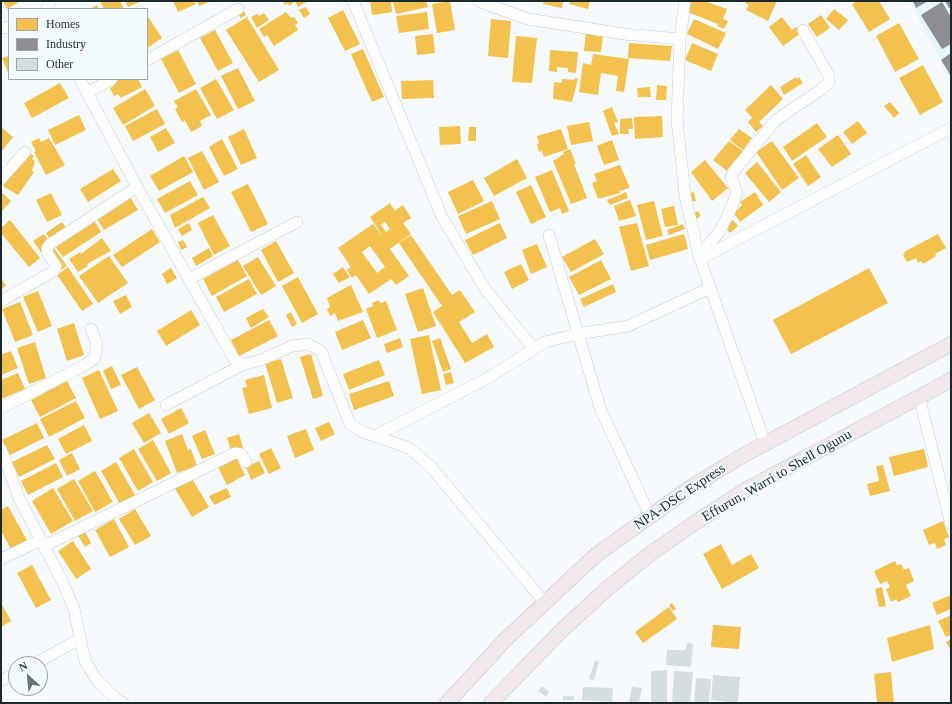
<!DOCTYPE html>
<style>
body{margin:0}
#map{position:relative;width:952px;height:704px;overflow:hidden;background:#f6fafc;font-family:"Times New Roman",serif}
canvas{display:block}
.frame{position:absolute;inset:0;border:2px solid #1b282d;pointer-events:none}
.legend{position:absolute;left:8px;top:8px;width:140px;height:72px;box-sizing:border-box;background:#f4fbfe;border:1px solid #9da7aa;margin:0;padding:5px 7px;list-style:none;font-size:12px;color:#1b282d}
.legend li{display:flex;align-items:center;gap:8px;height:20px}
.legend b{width:20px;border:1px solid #9da7aa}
.north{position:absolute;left:8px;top:656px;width:40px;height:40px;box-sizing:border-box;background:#f4fbfe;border:1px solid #9da7aa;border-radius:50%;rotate:333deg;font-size:11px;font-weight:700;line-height:16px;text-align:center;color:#1b282d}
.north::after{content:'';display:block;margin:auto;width:14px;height:18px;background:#687275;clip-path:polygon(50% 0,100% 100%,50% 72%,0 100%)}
</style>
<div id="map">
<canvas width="952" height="704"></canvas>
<div class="frame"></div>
<ul class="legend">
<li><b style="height:11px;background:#f2c14e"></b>Homes</li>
<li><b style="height:11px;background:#8d8d92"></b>Industry</li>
<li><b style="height:11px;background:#d6dde0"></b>Other</li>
</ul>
<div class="north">N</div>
</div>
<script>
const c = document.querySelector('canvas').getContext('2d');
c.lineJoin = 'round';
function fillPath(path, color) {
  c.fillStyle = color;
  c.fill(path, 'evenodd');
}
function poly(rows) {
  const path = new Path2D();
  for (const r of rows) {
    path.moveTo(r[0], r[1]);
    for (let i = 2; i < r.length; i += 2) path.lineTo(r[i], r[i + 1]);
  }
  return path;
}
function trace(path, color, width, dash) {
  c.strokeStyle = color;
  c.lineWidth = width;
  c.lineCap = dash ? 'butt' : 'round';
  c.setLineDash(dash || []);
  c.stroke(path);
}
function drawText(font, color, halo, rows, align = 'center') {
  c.font = font + ' "Times New Roman",serif';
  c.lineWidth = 4;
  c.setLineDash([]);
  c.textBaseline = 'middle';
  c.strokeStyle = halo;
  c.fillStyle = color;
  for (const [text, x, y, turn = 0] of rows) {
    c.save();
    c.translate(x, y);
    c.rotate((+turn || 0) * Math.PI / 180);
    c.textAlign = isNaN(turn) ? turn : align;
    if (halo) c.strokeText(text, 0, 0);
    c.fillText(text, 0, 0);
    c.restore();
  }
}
fillPath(poly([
 [909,1,951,1,951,81]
]), '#e6f6fd');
fillPath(poly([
 [3,1,21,1,7,9],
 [100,1,120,1,124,9,104,9],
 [125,1,142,1,128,7],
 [173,1,194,1,196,4,178,12],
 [197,1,212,1,199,6],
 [283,1,292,1,293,3,289,6,288,3,285,5],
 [295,1,308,1,298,7],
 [370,1,391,1,392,12,372,15],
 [393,1,426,1,428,7,396,14],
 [450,1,455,30,437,33,432,4],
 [544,1,563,1,562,8,543,4],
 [570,1,590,1,588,9,569,4],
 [691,1,705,1,727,9,723,19,728,21,724,29,717,26,718,24,687,12],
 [746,1,777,1,768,21,746,10,749,5,745,3],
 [857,1,879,1,890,19,869,32,852,4],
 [97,5,99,9,90,9],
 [306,7,310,14,304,18,299,10],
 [243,9,246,15,241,18,237,12],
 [834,9,848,20,839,30,826,19],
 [343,10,360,44,345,51,328,18],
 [286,12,291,18,294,17,298,23,295,25,298,30,274,46,267,35,264,37,259,29],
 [427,12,429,29,399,33,396,16],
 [264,13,269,20,257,28,251,17,257,14,259,16],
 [147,15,162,38,149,47,147,44],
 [821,15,830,28,817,37,808,24],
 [247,17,279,70,259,82,226,30],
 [782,17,792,30,796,27,801,33,783,46,769,27],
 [491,19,511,21,508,58,488,56],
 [694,19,726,33,718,49,687,34],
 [899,23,919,59,895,72,876,36],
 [215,30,233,63,218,71,200,38],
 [586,30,594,30,593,35,603,36,601,52,584,51],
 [433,34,435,53,417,55,415,36],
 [516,36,537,38,532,83,512,82],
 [629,43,672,46,670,61,628,58],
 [692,43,718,54,711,71,685,60],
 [363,49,384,97,372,102,351,54],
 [178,50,196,84,179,93,161,59],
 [550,50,578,52,576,73,568,72,568,68,557,67,557,72,549,71],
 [593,54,629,59,624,92,616,91,618,76,601,73,598,95,579,92,583,63,591,65],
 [9,56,9,75,2,58],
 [923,65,943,102,920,115,899,78],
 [238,68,255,101,238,109,221,76],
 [796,77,797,79,799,77,803,83,784,95,780,87],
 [575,78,578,79,572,102,553,99,554,82,562,83,562,79,574,80],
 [120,79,138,79,142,87,121,98,118,94,114,96,110,88,114,86,112,83],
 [216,79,234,110,217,119,200,88],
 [433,80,434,98,402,99,401,81],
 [60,83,69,98,32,118,24,103],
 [657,85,667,86,666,100,656,100],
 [771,85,783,99,759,122,763,126,756,132,748,122,752,118,745,110],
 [650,87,651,97,638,97,637,88],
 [145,89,155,106,123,125,113,108],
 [196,89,211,115,200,121,202,126,191,132,185,120,182,122,175,109,178,107,174,101],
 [890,102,899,113,894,118,884,106],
 [612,107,618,122,614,123,619,134,612,136,603,111],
 [157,109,165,124,133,141,125,126],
 [79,115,86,130,55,145,48,130],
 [662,116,663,137,635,139,634,117],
 [632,118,633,129,628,129,629,134,620,134,620,119],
 [858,121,867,133,852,144,843,132],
 [589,122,593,141,571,145,567,126],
 [817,123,827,137,792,161,783,147],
 [460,126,461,144,440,145,439,127],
 [1,127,13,137,2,151,1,150],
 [469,127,476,127,476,141,468,141],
 [166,128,175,143,158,152,150,137],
 [244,129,257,158,241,165,228,137],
 [561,129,568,149,544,157,542,151,539,152,537,144,539,143,537,136],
 [739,129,752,138,743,150,730,140],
 [838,135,851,154,832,167,818,149],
 [39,138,41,142,49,138,65,165,46,175,34,152,36,151,31,142],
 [222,139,238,169,224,176,209,147],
 [612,140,619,160,604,165,597,146],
 [729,141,743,151,727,171,713,160],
 [772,141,799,178,782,190,756,152],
 [570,149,576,164,574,164,587,198,571,204,553,161,564,154,563,152],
 [202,151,219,182,204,190,188,158],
 [27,152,34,156,32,159,35,161,32,171,34,172,18,195,3,186],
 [806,155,821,177,808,186,793,164],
 [184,156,193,172,159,191,150,176],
 [517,159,527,178,494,196,484,178],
 [705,160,728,188,712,201,691,172],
 [757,162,781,192,769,202,745,173],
 [620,165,630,188,619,191,620,193,598,199,592,183,597,181,594,174],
 [113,169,121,181,88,202,80,189],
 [552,170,569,211,562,214,560,208,550,212,535,177],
 [473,180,484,201,458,214,448,192],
 [190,181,198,195,165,213,157,199],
 [248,184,268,224,251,232,231,192],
 [531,185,546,217,531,224,516,192],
 [1,192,11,201,1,212],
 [626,192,628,198,610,205,607,200],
 [694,192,696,201,689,202,687,194],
 [755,192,763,205,740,222,734,213,742,205,740,202],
 [51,193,62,215,47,222,36,200],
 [128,194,138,210,104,230,94,214],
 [203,197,210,208,175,228,170,215],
 [630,200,636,216,619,221,614,206],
 [492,201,500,219,466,234,458,216],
 [654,201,663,236,646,240,637,205],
 [390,203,395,211,403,205,411,218,403,223,411,234,390,249,409,276,396,285,391,279,369,294,356,275,352,278,347,270,351,267,338,248,373,224,384,238,370,217],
 [385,222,390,229,386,232,381,225],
 [370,246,385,267,377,273,362,252],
 [674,206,678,225,665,227,661,209],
 [698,211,701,216,694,220,691,214],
 [213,215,230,246,214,255,198,223],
 [92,217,101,232,63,257,53,243],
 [10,220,40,258,29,267,1,233,1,228],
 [733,220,738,226,730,233,725,227],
 [62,222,68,231,52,242,46,233],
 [189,223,192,230,182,236,178,229],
 [500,223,507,238,473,255,465,240],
 [637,223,649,266,631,271,619,227],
 [683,224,685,229,669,235,667,230],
 [152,229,160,242,122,267,113,255],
 [44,234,67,266,56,273,33,241],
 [684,234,688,249,650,260,646,245],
 [938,234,946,248,935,254,936,256,923,264,921,261,918,263,916,258,907,262,903,255,905,254,904,252],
 [411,235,452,295,460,290,475,312,459,322,472,343,487,334,494,347,465,363,433,312,442,306,399,243],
 [102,238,111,251,87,264,88,266,78,272,69,259,80,252,81,254],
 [595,239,604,254,571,272,562,257],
 [183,240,187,247,181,250,178,242],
 [276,241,294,273,278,282,261,250],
 [537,244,547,267,531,274,522,250],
 [209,248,213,256,196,266,192,258],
 [109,256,128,283,98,303,79,276],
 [258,257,276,286,261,295,243,266],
 [238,260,247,276,212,296,203,279],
 [601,260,611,279,579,295,569,277],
 [521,264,529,280,512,289,504,272],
 [68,267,93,304,82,311,57,275],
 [343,267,350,277,339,283,333,274],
 [171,268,177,278,167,284,162,274],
 [869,268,888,303,791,354,773,320],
 [298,277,318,314,302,323,282,286],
 [1,279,6,285,1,290],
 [249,279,257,294,224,312,216,297],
 [613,284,616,292,584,307,580,299],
 [351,285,363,312,338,321,335,313,330,316,327,309,330,307,327,298],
 [423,288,436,326,418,332,405,294],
 [38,291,52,326,38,332,23,297],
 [126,295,132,307,120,314,113,301],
 [379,300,380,303,386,301,397,330,377,338,366,309,373,306,372,303],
 [20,302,33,335,15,342,2,309],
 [263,309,269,317,251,328,246,318],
 [191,310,200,325,166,346,157,331],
 [291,312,297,324,292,327,286,315],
 [269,320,278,336,239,356,231,340],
 [363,320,371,338,342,350,335,332],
 [74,323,84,355,67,361,57,329],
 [429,335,441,390,422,394,410,339],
 [400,338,403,347,387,353,384,344],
 [440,338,451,369,443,372,432,341],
 [35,342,46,378,29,384,17,348],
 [11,351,18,368,1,375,1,355],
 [311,354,323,396,313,399,300,357],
 [281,359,293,398,277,403,265,363],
 [379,360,385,375,349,390,343,374],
 [112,366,121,385,111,389,103,371],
 [137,367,155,400,139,409,121,375],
 [99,370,118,411,100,419,82,378],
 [451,372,454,383,446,385,443,374],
 [18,373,25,389,1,399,1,380],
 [264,375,272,408,249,414,242,388,247,387,245,380],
 [67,381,76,398,40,417,31,400],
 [389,381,394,396,354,410,349,394],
 [76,401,85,418,49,437,40,419],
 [181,408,189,423,169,434,161,419],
 [149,413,161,433,144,443,132,423],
 [329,422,335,434,321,441,315,428],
 [37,423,44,438,10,455,2,440],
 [84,425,92,441,66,454,58,439],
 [306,429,314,450,295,458,287,436],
 [205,430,215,454,202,459,192,436],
 [182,434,188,450,191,449,197,466,177,473,165,441],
 [239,434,243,448,231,451,227,438],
 [153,440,171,473,157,481,138,449],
 [47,445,55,459,19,477,12,462],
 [271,448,281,468,269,474,259,454],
 [134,449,153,482,138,491,119,458],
 [924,449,928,467,894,476,889,457],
 [72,453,80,469,67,476,59,460],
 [236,457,245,475,227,485,218,467],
 [259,461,265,473,251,480,246,467],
 [116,462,135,495,120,504,101,471],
 [56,463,63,477,28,495,21,481],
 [883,465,890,491,870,496,867,484,879,481,876,466],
 [95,471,113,502,95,512,78,481],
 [191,477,209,507,192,517,174,487],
 [74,479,93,511,75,521,57,489],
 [53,488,73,521,51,534,32,501],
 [227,488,231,497,214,505,209,496],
 [8,506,29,544,13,553,1,531,1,510],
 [135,509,151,536,135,545,119,519],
 [114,519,129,547,110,557,95,530],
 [943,521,949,537,944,539,946,545,937,549,935,543,929,545,923,530],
 [84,530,91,543,85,547,77,534],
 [73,541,91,569,76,579,58,551],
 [721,544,732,565,751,554,759,568,722,589,703,554],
 [895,561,897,565,901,564,904,570,909,568,914,581,906,585,911,596,898,602,896,599,891,602,886,589,890,587,887,581,880,584,874,571],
 [32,565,51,600,36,608,17,573],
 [882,587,886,606,879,607,875,589],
 [951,595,951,609,937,615,932,603],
 [1,603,11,621,1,627],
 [672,603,676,609,673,611,669,605],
 [669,607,677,619,643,643,635,632],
 [951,615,951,635,946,637,938,621],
 [713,625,741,627,739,649,711,647],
 [930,625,934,649,892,662,887,638],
 [951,639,951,651,946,642],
 [891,672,894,703,877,703,874,674]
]), '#f2c14e');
fillPath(poly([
 [913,1,928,1,916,8],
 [945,1,951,1,951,7,949,8],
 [942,2,951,17,951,44,942,49,921,15],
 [951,53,951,76,941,60]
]), '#8d8d92');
fillPath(poly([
 [687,643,693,644,691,667,666,665,667,650,686,650],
 [595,661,599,662,594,680,589,679],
 [667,670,667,703,651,703,651,671],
 [674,671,693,672,690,703,672,703],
 [713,675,740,677,738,703,711,700],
 [696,678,711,679,709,703,694,703],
 [542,686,549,692,546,697,538,691],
 [583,687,613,688,612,702,582,700],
 [632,687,642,688,639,703,629,703],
 [563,696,574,696,574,700,563,700]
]), '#d6dde0');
const minor = poly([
 [353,1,442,217,485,289,534,349],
 [478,1,528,19,624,34,680,39],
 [685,1,680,39,677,120,685,195,699,256,765,443],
 [47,9,50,1],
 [1,28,9,27],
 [147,60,238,9],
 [80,79,137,187,234,359,242,365,261,360,292,346,308,344,321,351,350,424,363,432,409,448,431,467,545,603],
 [87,93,112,79],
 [1,179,25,152],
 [549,235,600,408,650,516],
 [699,256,720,231,729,213,737,193,731,177,733,172,776,120,822,89,829,82,829,76,803,30],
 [700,259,951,128],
 [189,279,297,222],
 [1,301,54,271,56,266,48,254,47,248,50,244,137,187],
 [919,397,951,524],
 [166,405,242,365],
 [1,408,85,365,95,358,97,344,91,329],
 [375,436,488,378,545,342,578,334,628,326,710,288],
 [1,449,19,498,61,579,74,609,85,661,96,679,114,697,123,703],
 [44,546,235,453,241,454,246,462],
 [1,559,41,540],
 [34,664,80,639],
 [1,681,16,673]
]);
const major = poly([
 [447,703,506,639,596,555,691,487,742,456,951,344],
 [491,703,563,629,608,588,650,554,699,520,747,489,951,380]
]);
trace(minor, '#c6ced2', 12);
trace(major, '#d3d7d8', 16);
trace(minor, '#fefeff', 11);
trace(major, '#f0e8ea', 14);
drawText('14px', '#1b282d', '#f4fbfe', [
 ["Effurun, Warri to Shell Ogunu",777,476,-30],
 ["NPA-DSC Express",680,497,-34]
]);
</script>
